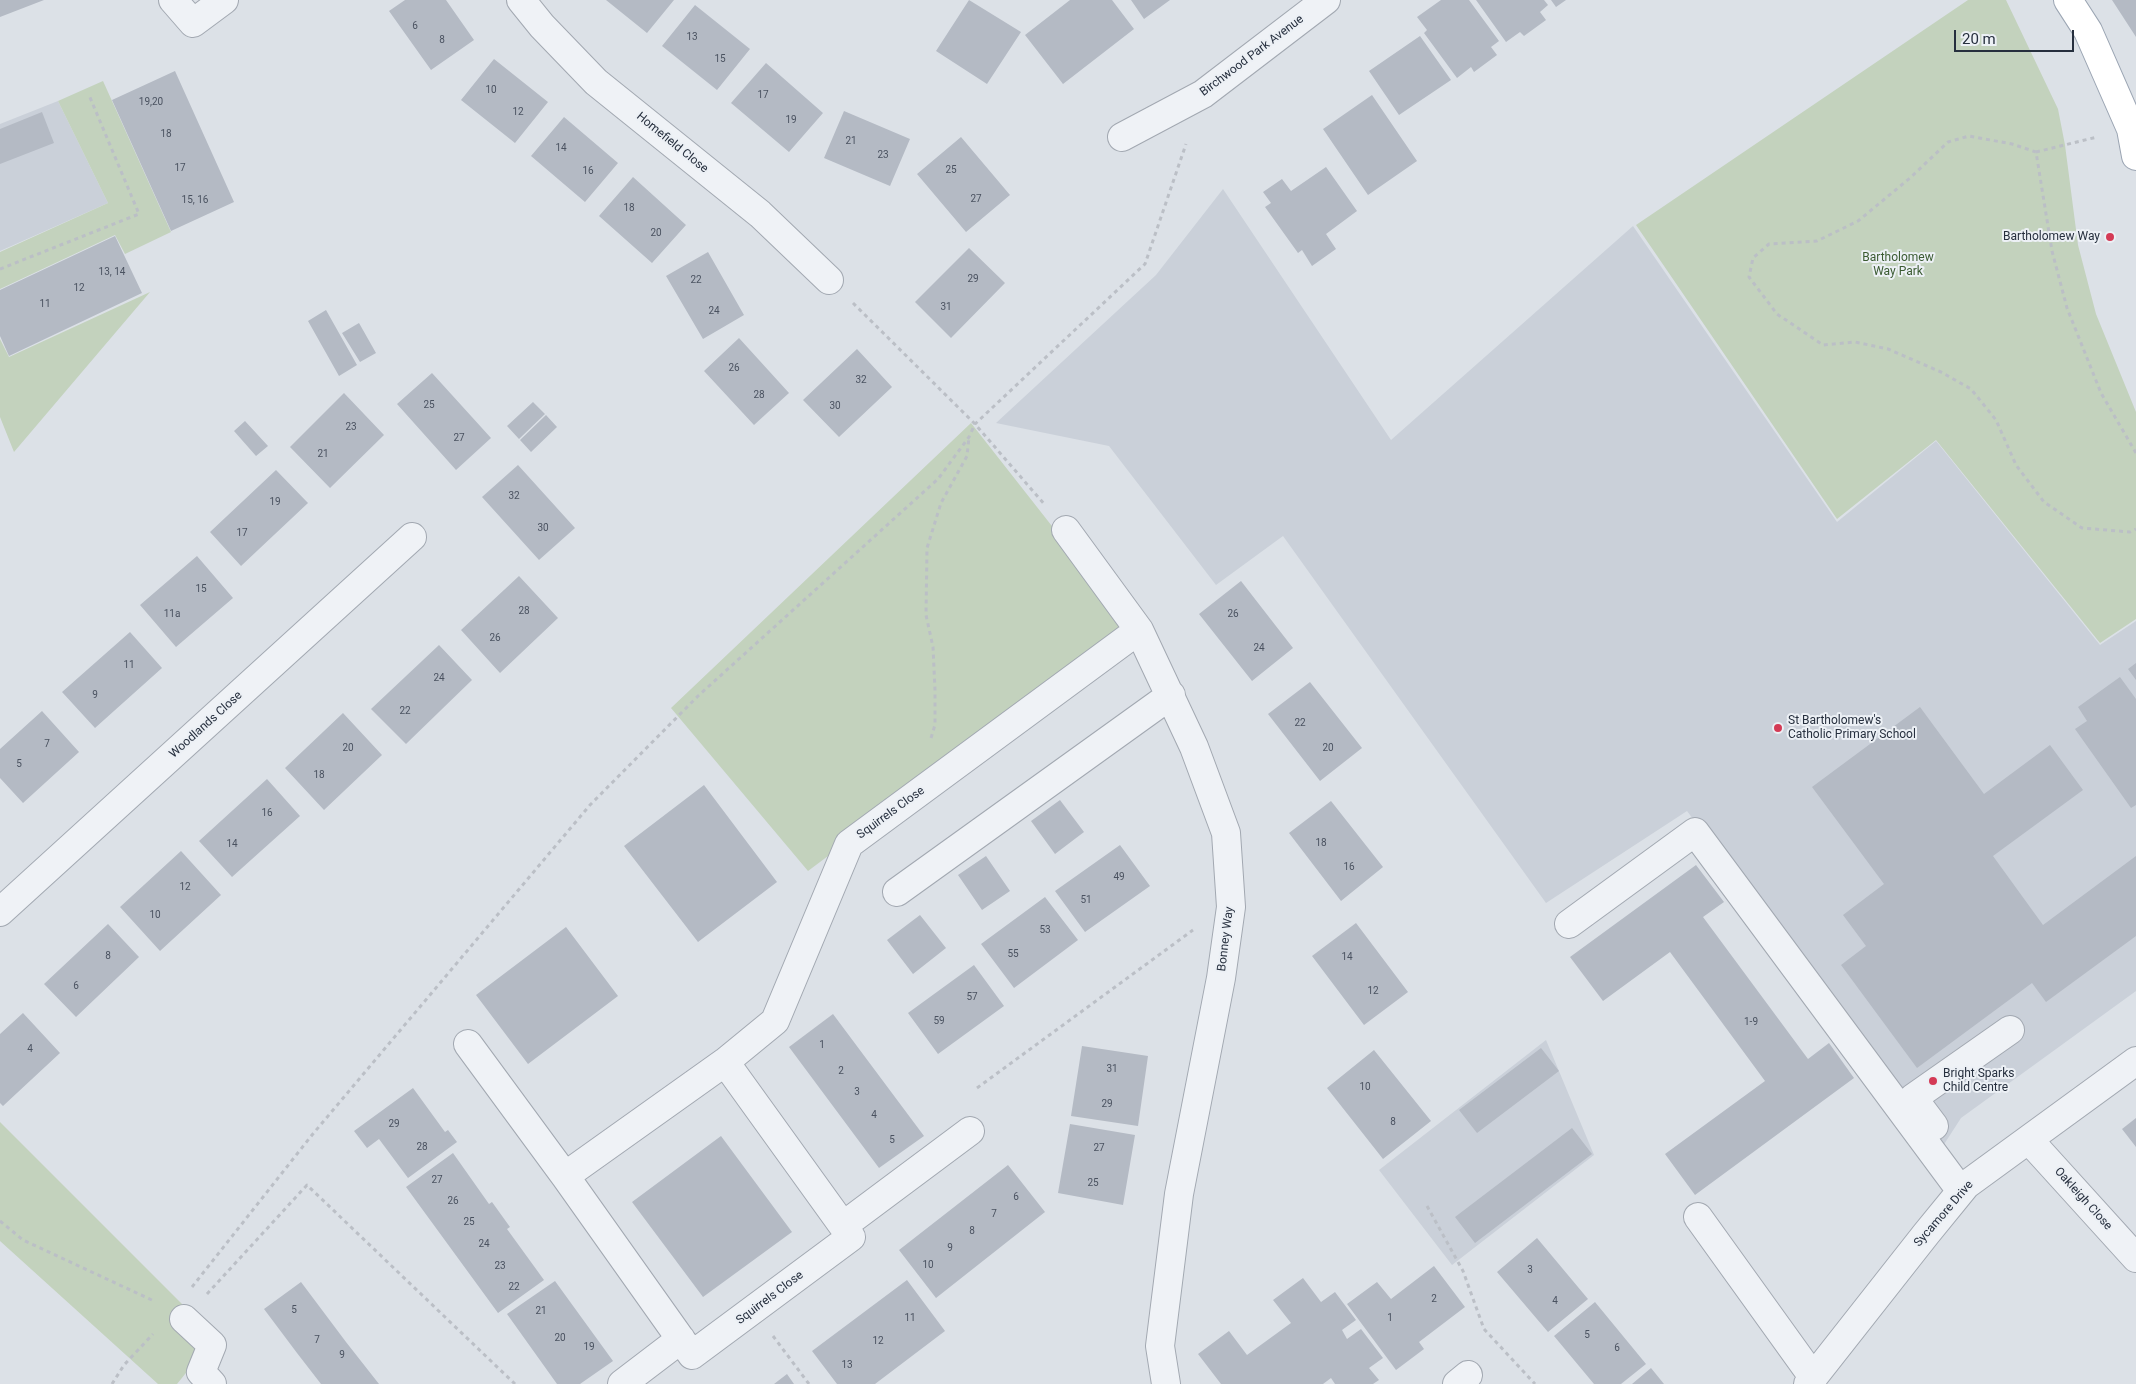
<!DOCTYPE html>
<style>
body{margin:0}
#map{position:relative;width:2136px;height:1384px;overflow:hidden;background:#dce1e7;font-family:Roboto,sans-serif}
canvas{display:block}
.scale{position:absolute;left:1954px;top:30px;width:120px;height:22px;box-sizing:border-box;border:2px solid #262f3e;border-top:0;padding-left:6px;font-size:15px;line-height:18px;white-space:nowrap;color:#262f3e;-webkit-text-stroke:4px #ecf0f5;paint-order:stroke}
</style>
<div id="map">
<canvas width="2136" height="1384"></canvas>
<div class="scale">20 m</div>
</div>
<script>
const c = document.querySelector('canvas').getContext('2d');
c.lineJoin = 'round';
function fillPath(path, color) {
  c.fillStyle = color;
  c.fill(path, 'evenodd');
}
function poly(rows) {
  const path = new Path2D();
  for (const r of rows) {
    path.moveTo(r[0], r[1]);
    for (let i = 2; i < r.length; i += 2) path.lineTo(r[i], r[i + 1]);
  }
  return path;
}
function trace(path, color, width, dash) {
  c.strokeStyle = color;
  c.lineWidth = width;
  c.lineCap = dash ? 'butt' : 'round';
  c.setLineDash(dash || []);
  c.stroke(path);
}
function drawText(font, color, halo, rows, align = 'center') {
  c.font = font + ' Roboto,sans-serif';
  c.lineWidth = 4;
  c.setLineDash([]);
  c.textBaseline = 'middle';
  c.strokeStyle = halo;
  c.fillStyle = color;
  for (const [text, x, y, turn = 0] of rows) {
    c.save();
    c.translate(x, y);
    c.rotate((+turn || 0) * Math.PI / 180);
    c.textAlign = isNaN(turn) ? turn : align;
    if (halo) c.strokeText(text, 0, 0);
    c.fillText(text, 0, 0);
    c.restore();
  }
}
fillPath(poly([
 [58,101,108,203,0,251,0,124],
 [1223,189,1391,440,1633,226,1837,522,1936,441,2100,645,2136,621,2136,991,1961,1118,1941,1149,1687,811,1546,903,1283,536,1216,585,1109,446,996,423,1156,275],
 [1546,1040,1594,1155,1452,1265,1379,1170]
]), '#cad0d9');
fillPath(poly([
 [1968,0,2006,0,2058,109,2065,145,2078,245,2096,314,2136,412,2136,619,2100,643,1936,440,1837,519,1636,225],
 [103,81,171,232,125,254,115,235,0,289,0,252,108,203,58,101],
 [150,292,14,452,0,417,0,339,9,357],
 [971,423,1132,628,808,871,671,708],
 [0,1122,215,1337,177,1384,158,1384,0,1241]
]), '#c3d2bd');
fillPath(poly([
 [0,0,44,0,0,17],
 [405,0,446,0,474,40,431,70,389,11],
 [606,0,674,0,647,33],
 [969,0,1021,32,987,84,936,51],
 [1070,0,1112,0,1134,29,1063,84,1025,35],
 [1131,0,1170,0,1144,19],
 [1441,0,1469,0,1499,41,1491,47,1497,55,1474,72,1471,67,1457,78,1424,33,1427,30,1417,17],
 [1476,0,1544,0,1548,5,1540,12,1546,20,1524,36,1520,32,1506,42],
 [1551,0,1566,0,1556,7],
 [2112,0,2136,0,2136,37],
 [695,5,750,49,717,90,662,46],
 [1420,36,1451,80,1399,115,1369,71],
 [494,59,548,102,515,143,461,100],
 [766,63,823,113,789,152,731,103],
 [175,71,234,202,171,231,112,100],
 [1372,95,1417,161,1368,195,1323,129],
 [844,111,910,139,890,186,824,158],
 [42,112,54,143,0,164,0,129],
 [564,117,618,163,585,202,531,156],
 [961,137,1010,195,966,232,917,174],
 [1326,167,1357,211,1326,234,1336,249,1312,266,1302,250,1298,253,1265,207,1271,203,1263,192,1282,179,1291,191],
 [633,177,686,225,652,263,599,216],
 [115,236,142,293,9,356,0,336,0,290],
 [969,248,1005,283,951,338,915,302],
 [708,252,744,315,703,339,666,276],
 [326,310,357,365,339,376,308,321],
 [359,323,376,353,360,362,342,333],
 [739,338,789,393,754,425,704,371],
 [857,349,892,387,839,437,803,400],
 [432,373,491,438,456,470,397,404],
 [344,393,384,435,330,488,290,447],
 [533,402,545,414,519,439,507,426],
 [546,415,557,427,531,452,520,440],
 [245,421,268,446,256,456,234,431],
 [518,465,575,528,539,560,482,497],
 [276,470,308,503,241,566,210,532],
 [197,556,233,598,176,647,140,605],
 [519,576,558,618,500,673,461,630],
 [1241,581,1293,648,1252,681,1199,614],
 [130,632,162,668,95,728,62,692],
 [439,645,472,680,406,744,371,709],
 [2136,663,2136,680,2128,669],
 [2120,677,2136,699,2136,805,2131,808,2075,729,2087,721,2078,707],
 [1310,682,1362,748,1320,781,1268,714],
 [1920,707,1984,794,2050,745,2083,790,1993,856,2043,925,2136,856,2136,936,2046,1002,2032,983,1917,1068,1841,965,1866,946,1843,915,1884,884,1812,787],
 [42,711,79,752,23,803,0,778,0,749],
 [343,713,382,755,324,810,285,768],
 [267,779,300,816,232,877,199,841],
 [704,785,777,882,698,942,624,846],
 [1060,800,1084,832,1055,854,1031,821],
 [1331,801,1383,867,1341,901,1289,833],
 [1120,845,1150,886,1085,932,1055,891],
 [181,851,221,895,160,951,120,907],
 [986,856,1010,891,982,910,958,875],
 [1696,865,1724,902,1703,917,1808,1059,1829,1043,1854,1078,1695,1195,1665,1154,1765,1081,1670,952,1603,1001,1570,957],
 [1045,897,1078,940,1014,988,981,944],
 [920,915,946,948,913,974,887,940],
 [1356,923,1408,992,1364,1025,1312,956],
 [108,924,139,957,76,1017,44,984],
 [566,927,618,996,528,1064,476,995],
 [974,965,1004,1006,938,1054,908,1013],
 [23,1013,60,1053,3,1106,0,1103,0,1034],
 [833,1014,924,1136,879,1168,789,1047],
 [1082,1046,1148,1056,1138,1126,1071,1116],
 [1541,1048,1559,1071,1477,1133,1459,1110],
 [1374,1050,1431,1121,1383,1159,1327,1088],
 [413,1088,445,1132,448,1130,457,1142,408,1178,379,1139,367,1148,354,1131],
 [2136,1118,2136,1147,2122,1129],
 [1070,1124,1135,1135,1123,1205,1058,1193],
 [1572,1128,1592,1154,1475,1243,1455,1217],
 [721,1136,792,1232,703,1297,632,1202],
 [453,1153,489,1204,492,1202,510,1227,507,1229,544,1280,498,1313,406,1187],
 [1008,1165,1045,1212,936,1298,899,1250],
 [1537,1238,1588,1299,1548,1332,1497,1272],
 [1434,1266,1465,1307,1419,1342,1424,1349,1396,1370,1347,1304,1377,1282,1391,1299],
 [1303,1278,1321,1302,1335,1292,1356,1320,1342,1330,1347,1339,1361,1329,1383,1358,1369,1368,1379,1380,1373,1384,1335,1384,1331,1378,1323,1384,1221,1384,1198,1354,1229,1331,1247,1355,1291,1323,1273,1300],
 [907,1280,945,1331,875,1384,837,1384,812,1351],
 [555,1281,613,1361,580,1384,557,1384,507,1314],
 [301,1282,346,1342,379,1384,321,1384,297,1353,264,1309],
 [1595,1302,1646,1364,1621,1384,1594,1384,1554,1336],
 [1651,1368,1664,1384,1632,1384],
 [787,1374,794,1384,774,1384]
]), '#b4bac4');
const minor = poly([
 [173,0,193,23,224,0],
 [521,0,542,26,596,82,760,214,829,280],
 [1122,137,1203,94,1326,0],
 [1066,530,1139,630,1194,747,1226,833,1231,907,1221,978,1179,1194,1160,1346,1166,1384],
 [897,892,1171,695],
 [0,912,412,537],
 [1569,924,1695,832,1961,1191],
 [468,1044,565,1176],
 [725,1062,565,1176,692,1355,851,1237,725,1062,775,1021,849,844,1139,630],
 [1934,1126,1913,1098,2010,1030],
 [2029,1140,2136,1258],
 [1698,1217,1813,1377],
 [844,1225,970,1131],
 [184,1319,212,1345,201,1372,212,1384],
 [622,1384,681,1339],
 [1457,1384,1468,1375],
 [1808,1384,1926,1234,1966,1185,2136,1061]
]);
const major = poly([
 [2068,0,2088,31,2131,129,2136,156]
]);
trace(minor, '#a2a8b1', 30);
trace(major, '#9ba5b3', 30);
trace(poly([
 [2036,152,2097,137],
 [0,269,139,214,89,95],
 [853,303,975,424,1045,505],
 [2136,453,2101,393,2067,308,2052,251,2036,152,2012,144,1969,136,1948,142,1910,178,1858,221,1817,241,1769,244,1753,258,1749,277,1777,314,1823,345,1855,342,1888,349,1941,372,1971,389,1996,420,2016,465,2044,502,2082,528,2130,532,2136,529],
 [931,738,935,725,935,690,933,647,926,615,927,548,941,503,967,456,969,437],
 [977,1088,1193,930],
 [1427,1206,1463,1271,1484,1329,1535,1384],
 [0,1221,23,1240,154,1301],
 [192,1287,312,1135,590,805,698,696,938,479,969,437,975,424,1145,264,1186,144],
 [207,1294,307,1185,515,1384],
 [773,1336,809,1384],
 [112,1384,124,1365,153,1334]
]), '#bbbfc6', 3, [4, 4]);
trace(minor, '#eff2f6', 28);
trace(major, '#fff', 28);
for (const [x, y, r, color] of [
 [2110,237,5,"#d43a55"],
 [1778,728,5,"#d43a55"],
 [1933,1081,5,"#d43a55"]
]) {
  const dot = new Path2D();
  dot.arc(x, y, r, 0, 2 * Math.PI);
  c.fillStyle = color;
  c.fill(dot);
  trace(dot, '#ecf0f5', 2);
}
drawText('10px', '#4a5260', null, [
 ["6",415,26],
 ["13",692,37],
 ["8",442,40],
 ["15",720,59],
 ["10",491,90],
 ["17",763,95],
 ["19,20",151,102],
 ["12",518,112],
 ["19",791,120],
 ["18",166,134],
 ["21",851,141],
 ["14",561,148],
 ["23",883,155],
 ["17",180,168],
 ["25",951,170],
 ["16",588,171],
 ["27",976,199],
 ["15, 16",195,200],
 ["18",629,208],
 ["20",656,233],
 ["13, 14",112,272],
 ["29",973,279],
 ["22",696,280],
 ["12",79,288],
 ["11",45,304],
 ["31",946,307],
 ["24",714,311],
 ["26",734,368],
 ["32",861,380],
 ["28",759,395],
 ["25",429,405],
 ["30",835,406],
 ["23",351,427],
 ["27",459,438],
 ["21",323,454],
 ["32",514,496],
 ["19",275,502],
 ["30",543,528],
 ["17",242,533],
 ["15",201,589],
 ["28",524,611],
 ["11a",172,614],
 ["26",1233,614],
 ["26",495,638],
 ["24",1259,648],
 ["11",129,665],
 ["24",439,678],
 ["9",95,695],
 ["22",405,711],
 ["22",1300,723],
 ["7",47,744],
 ["20",348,748],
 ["20",1328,748],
 ["5",19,764],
 ["18",319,775],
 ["16",267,813],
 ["18",1321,843],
 ["14",232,844],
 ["16",1349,867],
 ["49",1119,877],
 ["12",185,887],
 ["51",1086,900],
 ["10",155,915],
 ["53",1045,930],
 ["55",1013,954],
 ["8",108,956],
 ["14",1347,957],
 ["6",76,986],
 ["12",1373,991],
 ["57",972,997],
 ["59",939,1021],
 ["1-9",1751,1022],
 ["1",822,1045],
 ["4",30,1049],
 ["31",1112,1069],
 ["2",841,1071],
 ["10",1365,1087],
 ["3",857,1092],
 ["29",1107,1104],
 ["4",874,1115],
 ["8",1393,1122],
 ["29",394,1124],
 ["5",892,1140],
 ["28",422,1147],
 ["27",1099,1148],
 ["27",437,1180],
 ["25",1093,1183],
 ["6",1016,1197],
 ["26",453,1201],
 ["7",994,1214],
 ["25",469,1222],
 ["8",972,1231],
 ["24",484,1244],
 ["9",950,1248],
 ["10",928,1265],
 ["23",500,1266],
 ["3",1530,1270],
 ["22",514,1287],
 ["2",1434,1299],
 ["4",1555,1301],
 ["5",294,1310],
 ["21",541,1311],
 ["11",910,1318],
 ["1",1390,1318],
 ["5",1587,1335],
 ["20",560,1338],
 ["7",317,1340],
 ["12",878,1341],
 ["19",589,1347],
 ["6",1617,1348],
 ["9",342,1355],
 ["13",847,1365]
]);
drawText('12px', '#262f3e', '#ecf0f5', [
 ["Birchwood Park Avenue",1252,56,-37],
 ["Homefield Close",672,143,39],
 ["Woodlands Close",206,725,-42],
 ["Squirrels Close",891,813,-36],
 ["Bonney Way",1226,939,-83],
 ["Oakleigh Close",2083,1199,48],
 ["Sycamore Drive",1944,1214,-49],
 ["Squirrels Close",770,1298,-37]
]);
drawText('12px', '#262f3e', '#ecf0f5', [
 ["Bartholomew Way",2100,237,"right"],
 ["St Bartholomew's",1788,721],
 ["Catholic Primary School",1788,735],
 ["Bright Sparks",1943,1074],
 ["Child Centre",1943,1088]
], 'left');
drawText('12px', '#3b5b32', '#ecf0f5', [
 ["Bartholomew",1898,258],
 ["Way Park",1898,272]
]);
</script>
